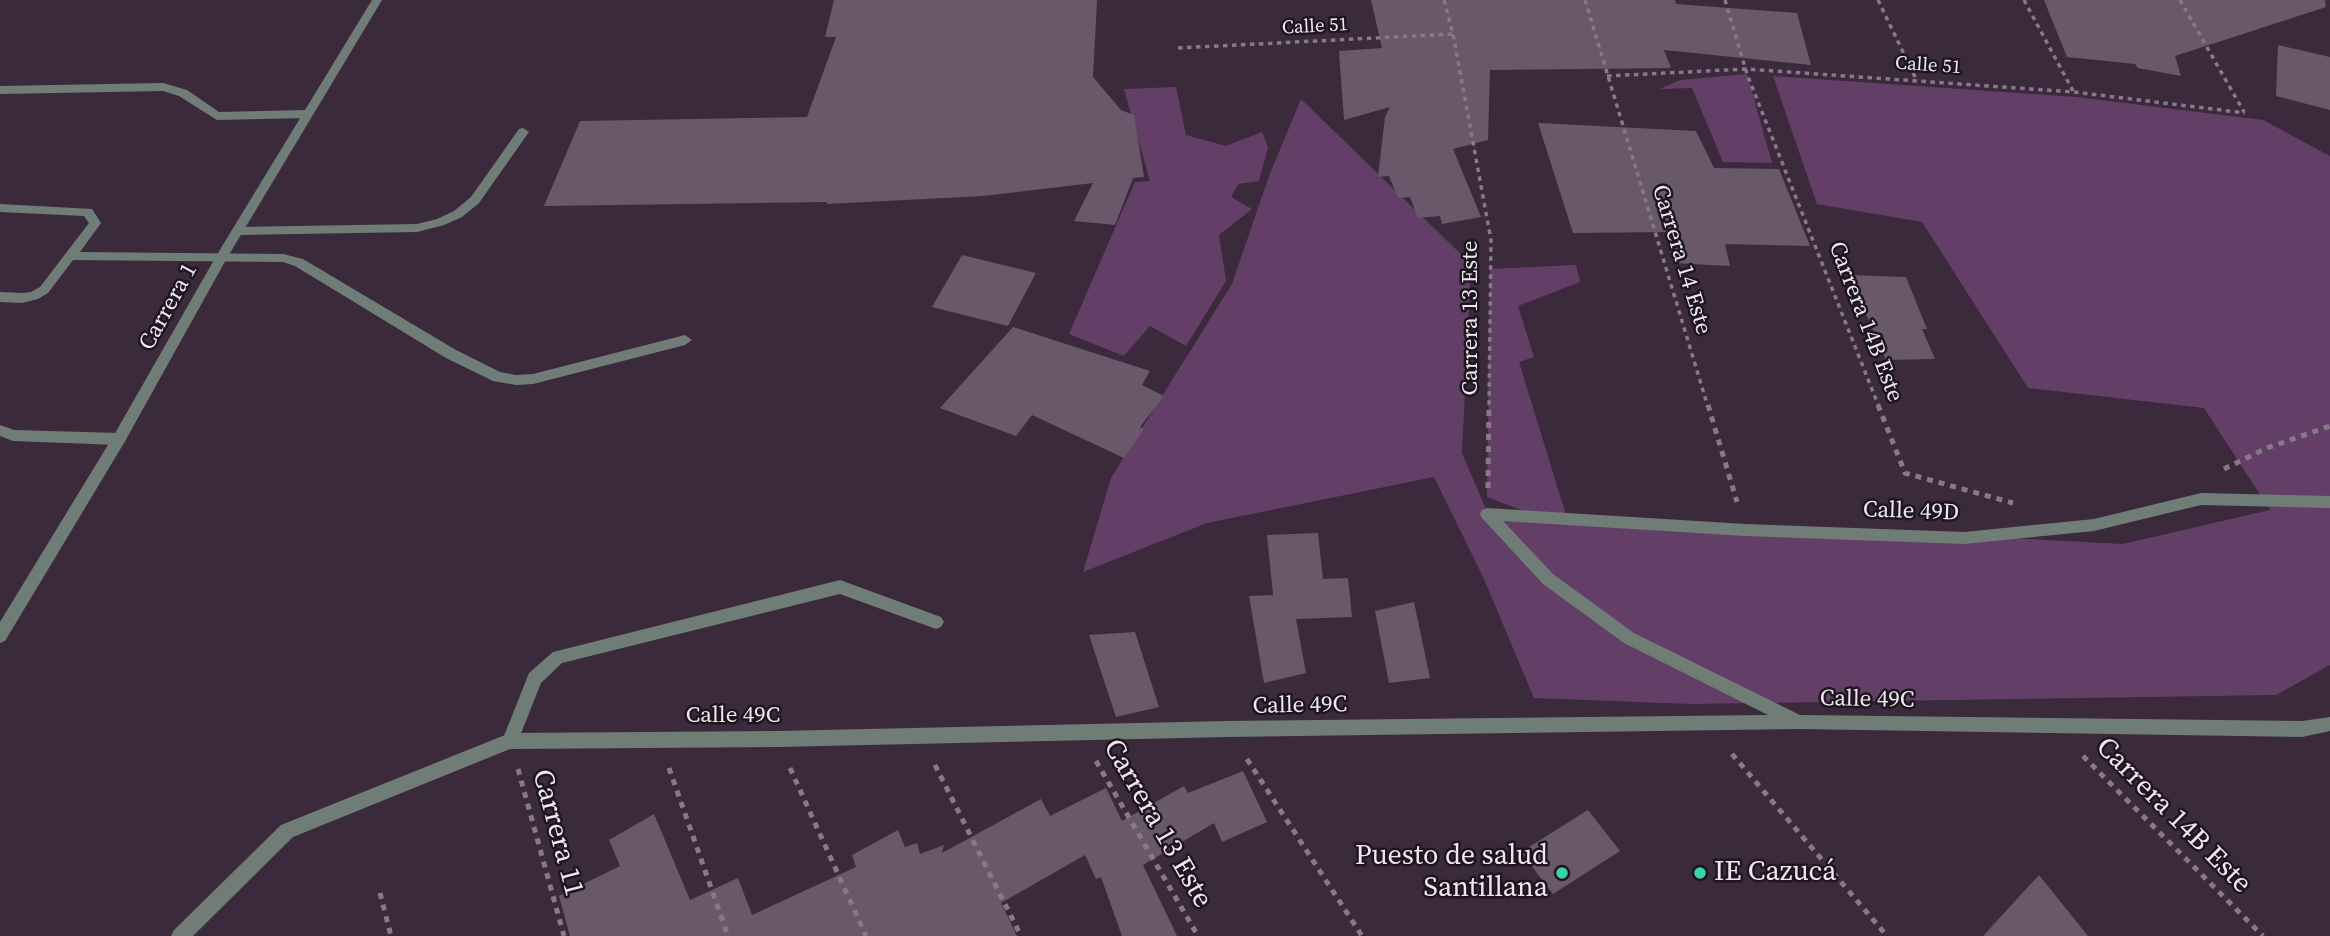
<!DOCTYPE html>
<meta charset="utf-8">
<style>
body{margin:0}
canvas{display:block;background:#3a2a3c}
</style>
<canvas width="2330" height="936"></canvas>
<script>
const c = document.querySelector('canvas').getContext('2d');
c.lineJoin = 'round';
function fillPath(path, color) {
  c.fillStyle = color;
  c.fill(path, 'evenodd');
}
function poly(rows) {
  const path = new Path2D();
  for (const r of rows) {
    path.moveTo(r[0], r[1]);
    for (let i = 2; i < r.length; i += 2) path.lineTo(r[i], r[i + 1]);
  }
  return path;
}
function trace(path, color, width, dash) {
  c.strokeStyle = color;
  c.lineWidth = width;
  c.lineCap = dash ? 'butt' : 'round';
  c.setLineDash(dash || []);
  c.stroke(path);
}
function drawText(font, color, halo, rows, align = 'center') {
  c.font = font + ' "Source Serif 4",serif';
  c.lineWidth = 5;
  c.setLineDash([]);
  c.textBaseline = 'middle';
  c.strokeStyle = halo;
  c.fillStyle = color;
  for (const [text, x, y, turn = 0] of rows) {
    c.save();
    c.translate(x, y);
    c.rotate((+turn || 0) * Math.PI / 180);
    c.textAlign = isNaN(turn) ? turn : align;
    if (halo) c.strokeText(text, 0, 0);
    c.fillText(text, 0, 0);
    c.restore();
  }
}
fillPath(poly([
 [1747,74,1772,163,1723,162,1692,88,1660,89,1680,80],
 [1773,76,2076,97,2263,120,2330,156,2330,665,2276,695,1691,704,1534,698,1484,579,1434,477,1207,523,1083,572,1111,478,1232,284,1269,176,1301,99,1471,264,1462,453,1488,514,1534,515,1487,497,1490,269,1576,265,1580,282,1518,306,1534,357,1519,362,1566,515,2123,544,2270,510,2204,408,2028,388,1922,222,1817,204],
 [1176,87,1186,135,1226,146,1262,132,1268,147,1259,181,1238,184,1231,197,1252,209,1219,235,1226,281,1186,346,1150,326,1124,356,1069,334,1135,182,1150,181,1124,89]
]), '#633f67');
fillPath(poly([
 [834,0,1097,0,1093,77,1121,110,1134,115,1144,177,1133,178,1115,225,1074,221,1093,183,983,196,827,204,827,202,544,206,580,121,807,117,836,37,825,37],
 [1371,0,1675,0,1676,4,1797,13,1811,65,1664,50,1671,68,1490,70,1488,140,1453,149,1481,217,1442,224,1440,216,1418,218,1410,197,1398,198,1389,176,1378,177,1385,117,1390,107,1344,120,1339,51,1382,48],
 [2044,0,2325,0,2326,7,2175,56,2181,76,2138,68,2135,64,2067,57],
 [2278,45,2330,57,2330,110,2276,96],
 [1538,123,1696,131,1714,168,1779,169,1810,246,1725,244,1730,266,1673,263,1666,232,1573,233],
 [962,255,1036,273,1008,326,932,307],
 [1849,275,1906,277,1927,329,1922,329,1935,359,1886,360],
 [1013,327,1150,371,1142,385,1164,396,1140,427,1144,429,1124,458,1032,415,1016,436,940,408],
 [1318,533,1323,579,1348,578,1352,617,1296,619,1306,673,1264,683,1249,596,1273,595,1267,535],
 [1414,602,1430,678,1389,683,1375,611],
 [1135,632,1159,707,1116,717,1089,635],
 [1243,771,1267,822,1222,842,1214,823,1143,865,1177,936,1122,936,1101,877,1096,879,1085,855,1001,903,1017,936,570,936,559,896,620,866,609,840,654,814,690,900,738,878,752,915,856,867,852,855,898,830,905,847,917,843,920,854,944,845,942,853,1041,799,1050,816,1106,788,1122,821,1184,786,1188,793],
 [1588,810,1620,851,1553,894,1521,852],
 [2039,875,2088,936,1983,936]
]), '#69576a');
trace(poly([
 [1444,0,1453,34,1491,240,1489,407],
 [1585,0,1708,407],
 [1725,0,1747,74,1879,407],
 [1878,0,1916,79],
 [2024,0,2073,91],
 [2180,0,2244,112],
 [1178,48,1453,34],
 [1607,76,1746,69,2074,92,2245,113]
]), '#877988', 3.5, [4.5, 4.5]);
trace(poly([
 [1708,405,1737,502],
 [1878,405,1905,473,2013,503],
 [2224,469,2267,448,2330,426],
 [1488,488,1489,405],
 [1732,754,1887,936],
 [2083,756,2263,936],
 [1247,759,1362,936],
 [1096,761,1198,936],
 [935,765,1021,936],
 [669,768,728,936],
 [790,768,866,936],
 [518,769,564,936],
 [380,893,391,936]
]), '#877988', 5, [6, 6]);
fillPath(poly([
 [163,83,187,90,219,112,307,110,313,114,307,118,217,120,179,96,163,91,0,94,0,86,163,83],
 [523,128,529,132,479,203,462,217,444,225,417,232,237,235,231,231,237,227,417,224,437,219,454,211,471,197,519,129,523,128],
 [0,204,92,209,101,223,80,252,283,254,303,259,456,350,500,372,516,375,533,374,685,335,692,340,685,345,533,384,516,385,493,381,446,358,295,266,283,262,73,260,48,293,38,299,22,303,0,302,0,292,22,293,31,292,40,287,89,223,84,216,0,212,0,204],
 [0,425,14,430,119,433,124,435,126,439,124,443,119,445,13,441,0,436,0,425],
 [840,580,941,617,944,622,941,627,936,629,840,594,562,663,541,683,516,746,510,749,504,746,502,741,529,673,553,652,840,580]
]), '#707d77');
fillPath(poly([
 [372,0,382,0,227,258,124,443,5,641,0,643,0,622,114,435,218,253,372,0],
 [2201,493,2330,496,2330,508,2201,505,2094,531,1964,544,1745,536,1503,521,1553,574,1634,633,1800,715,2302,721,2330,717,2330,731,2302,737,1799,729,1227,737,778,747,510,749,293,837,193,936,171,936,174,930,281,825,510,733,778,731,1227,721,1768,715,1624,643,1543,584,1482,518,1480,514,1482,510,1487,508,1745,524,1964,532,2094,519,2201,493]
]), '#707d77');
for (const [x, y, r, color] of [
 [1562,873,7,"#3ad4a5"],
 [1700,873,7,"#3ad4a5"]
]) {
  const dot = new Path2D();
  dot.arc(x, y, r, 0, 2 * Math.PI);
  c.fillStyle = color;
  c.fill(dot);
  trace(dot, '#1d161e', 2.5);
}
drawText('19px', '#f1e6f2', '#1d161e', [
 ["Calle 51",1315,27,-3],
 ["Calle 51",1928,66,4]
]);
drawText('23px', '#f1e6f2', '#1d161e', [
 ["Carrera 14 Este",1681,260,73],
 ["Carrera 1",169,307,-61],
 ["Carrera 13 Este",1471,318,-90],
 ["Carrera 14B Este",1865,322,69],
 ["Calle 49D",1911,512,2],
 ["Calle 49C",1867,700,1],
 ["Calle 49C",1300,706,-1],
 ["Calle 49C",733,716]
]);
drawText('28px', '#f1e6f2', '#1d161e', [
 ["Carrera 14B Este",2173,816,45],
 ["Carrera 13 Este",1157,824,60],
 ["Carrera 11",557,833,75]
]);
drawText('28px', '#f1e6f2', '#1d161e', [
 ["Puesto de salud",1548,857],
 ["Santillana",1548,889],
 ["IE Cazucá",1714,873,"left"]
], 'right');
</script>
